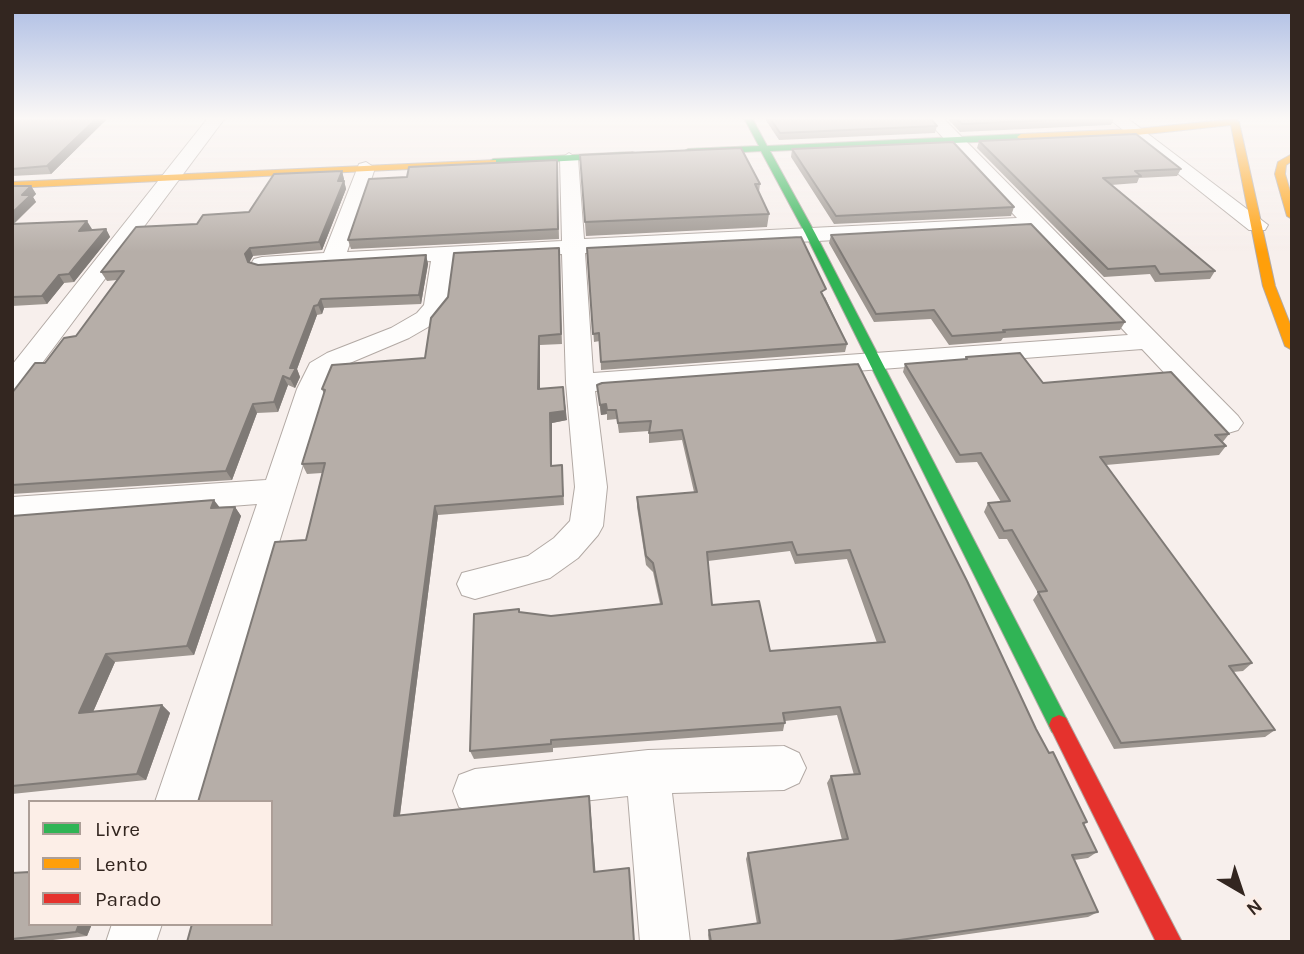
<!DOCTYPE html>
<style>
body{margin:0}
#map{position:relative;width:1304px;height:954px;overflow:hidden;background:#f7efec;font-family:Karla,sans-serif}
canvas{display:block}
.frame{position:absolute;inset:0;border:14px solid #332620;pointer-events:none}
.legend{position:absolute;left:28px;top:800px;width:245px;height:126px;box-sizing:border-box;background:#fceee7;border:2px solid #ac9e97;margin:0;padding:9px 12px;list-style:none;font-size:21px;color:#332620}
.legend li{display:flex;align-items:center;gap:14px;height:35px}
.legend b{width:35px;border:2px solid #ac9e97}
.north{position:absolute;left:1206px;top:856px;width:70px;height:70px;-webkit-text-stroke:5px #fceee7;paint-order:stroke;rotate:141deg;font-size:19px;font-weight:700;line-height:28px;text-align:center;color:#332620}
.north::after{content:'';display:block;margin:auto;width:24px;height:32px;background:#332620;clip-path:polygon(50% 0,100% 100%,50% 72%,0 100%)}
</style>
<div id="map">
<canvas width="1304" height="954"></canvas>
<div class="frame"></div>
<ul class="legend">
<li><b style="height:9px;background:#30b455"></b>Livre</li>
<li><b style="height:9px;background:#ff9f0a"></b>Lento</li>
<li><b style="height:9px;background:#e5322d"></b>Parado</li>
</ul>
<div class="north">N</div>
</div>
<script>
const c = document.querySelector('canvas').getContext('2d');
c.lineJoin = 'round';
function poly(rows) {
  const path = new Path2D();
  for (const r of rows) {
    path.moveTo(r[0], r[1]);
    for (let i = 2; i < r.length; i += 2) path.lineTo(r[i], r[i + 1]);
  }
  return path;
}
function trace(path, color, width, dash) {
  c.strokeStyle = color;
  c.lineWidth = width;
  c.lineCap = dash ? 'butt' : 'round';
  c.setLineDash(dash || []);
  c.stroke(path);
}
function fillPath(path, color) {
  c.fillStyle = color;
  c.fill(path, 'evenodd');
}
const street = poly([
 [208,118,225,118,22,390,12,393,12,365,208,118],
 [925,118,943,118,1238,416,1243,423,1238,430,1228,433,1218,430,1142,349,595,391,607,487,603,526,598,535,578,558,550,578,475,599,462,595,457,584,462,573,528,556,554,538,570,521,575,487,566,383,562,254,454,260,448,306,435,323,409,338,345,365,331,374,199,802,155,802,257,504,12,523,12,497,266,480,297,389,310,363,327,353,391,328,417,313,424,305,431,261,262,271,254,269,251,264,254,259,262,257,324,253,359,164,366,162,375,168,347,252,562,241,560,159,569,153,578,159,584,239,1017,218,925,118],
 [1029,230,1128,335,593,373,585,253,1029,230],
 [1108,118,1127,118,1268,225,1265,230,1249,230,1108,118],
 [784,746,799,753,806,768,799,783,784,790,672,793,690,942,640,942,628,796,475,813,459,807,453,791,459,775,475,769,648,750,784,746],
 [112,924,162,924,156,942,106,942,112,924]
]);
const fast = poly([
 [744,118,752,118,767,146,1021,134,1025,137,1021,140,770,151,815,233,1066,718,1069,725,1066,732,1059,735,1052,732,805,233,761,151,688,155,683,152,688,149,759,146,744,118],
 [632,152,635,153,635,157,493,165,488,162,493,159,632,152]
]);
const slow = poly([
 [1235,119,1239,122,1275,286,1292,329,1292,350,1285,346,1263,286,1231,125,1136,135,1021,140,1017,137,1021,134,1136,129,1235,119],
 [1292,154,1292,161,1286,165,1285,174,1292,198,1292,219,1287,216,1275,174,1278,162,1292,154],
 [496,160,496,164,493,165,12,188,12,182,496,160]
]);
const jam = poly([
 [1059,715,1066,718,1182,942,1156,942,1049,725,1052,718,1059,715]
]);
trace(street, '#b2a9a4', 2);
trace(fast, '#b2a9a4', 2);
trace(slow, '#b2a9a4', 2);
trace(jam, '#b2a9a4', 2);
fillPath(street, '#fefdfc');
fillPath(fast, '#30b455');
fillPath(slow, '#ff9f0a');
fillPath(jam, '#e5322d');
fillPath(poly([
 [12,118,108,118,51,174,12,176],
 [930,118,937,126,935,133,779,140,765,119],
 [947,118,1114,118,1111,125,960,132],
 [979,141,1181,169,1177,176,1139,178,1137,183,1111,185,1215,271,1210,279,1155,282,1150,274,1104,277,977,148],
 [792,149,1014,207,1011,216,834,224,791,157],
 [580,155,760,184,759,192,769,214,767,227,586,236],
 [557,160,559,239,351,249,348,240,407,177],
 [342,171,346,189,322,250,253,256,249,262,258,265,426,255,428,264,421,304,324,308,322,314,317,315,297,369,300,377,295,388,288,385,278,412,257,413,232,480,12,494,12,393,76,336,117,280,107,281,101,272,197,224,249,212],
 [12,186,31,186,36,194,33,197,36,202,14,224,92,229,91,230,106,229,110,237,74,282,64,283,47,304,12,306],
 [831,235,1125,322,1120,330,1003,338,1001,341,949,345,931,319,874,322,829,243],
 [587,248,825,297,847,344,845,352,601,370,600,341,594,342],
 [559,257,562,344,540,345,540,388,567,420,552,423,552,466,562,465,564,505,438,515,400,815,589,796,590,803,187,942,306,540,322,473,307,474,302,464,324,394,322,389,425,358],
 [966,357,1043,383,1229,434,1222,443,1226,446,1219,455,1106,465,1252,663,1243,671,1233,672,1275,730,1265,737,1114,749,1033,600,1038,593,1007,539,999,539,984,512,988,503,1001,502,977,462,956,463,903,372,905,364,965,359],
 [858,364,1036,729,1049,753,1087,822,1083,825,1097,852,1088,858,1074,860,1098,912,1088,917,913,942,709,942,708,935,709,930,757,924,746,859,748,853,842,840,827,783,831,776,854,775,837,715,785,721,783,731,553,748,553,752,474,759,470,751,520,612,551,616,660,604,653,572,646,565,637,507,637,497,694,492,682,440,649,443,649,431,619,433,617,419,607,420,607,414,601,415,597,385],
 [790,551,795,564,847,559,877,643,770,651,712,605,708,561],
 [235,507,241,516,194,655,115,662,93,712,162,705,170,713,146,780,12,794,12,516],
 [12,873,92,924,87,936,36,942,12,942]
]), '#9d9690');
fillPath(poly([
 [97,118,108,118,51,174,47,166],
 [342,171,344,179,340,189,338,181],
 [344,181,346,189,322,250,319,242],
 [31,186,36,194,33,197,36,202,12,225,12,213,22,195],
 [87,221,92,229,84,238,79,231],
 [106,229,110,237,74,282,69,274],
 [250,248,253,256,249,263,245,254],
 [426,255,428,264,421,304,419,295],
 [59,275,64,283,47,304,42,296],
 [321,299,324,308,322,314,318,305],
 [314,306,317,315,297,369,300,377,295,388,290,379,290,368],
 [539,336,540,345,540,398,538,389],
 [283,376,288,385,278,412,274,402],
 [563,387,567,420,552,423,552,475,551,466,550,413],
 [253,404,257,413,232,480,226,471],
 [606,404,607,414,601,415,600,405],
 [214,500,221,509,211,508],
 [435,506,438,515,399,822,394,816],
 [235,507,241,516,194,655,187,646],
 [106,654,115,662,89,721,79,713],
 [162,705,170,713,146,780,137,774],
 [589,796,590,803,596,878,594,872],
 [79,924,92,924,87,936,76,932]
]), '#7f7a76');
const building = poly([
 [12,118,97,118,47,166,12,169,12,118],
 [770,118,930,118,937,126,780,133,770,118],
 [956,118,1095,118,962,124,956,118],
 [1136,134,1181,169,1135,171,1141,176,1103,178,1215,271,1160,274,1155,266,1108,269,979,141,1136,134],
 [953,142,1014,207,836,216,792,149,953,142],
 [741,148,760,184,755,184,769,214,585,222,580,155,741,148],
 [557,160,558,229,348,240,369,179,407,177,409,167,557,160],
 [342,171,338,181,344,181,319,242,250,248,245,254,248,262,258,265,426,255,419,295,321,299,318,305,314,306,290,368,296,368,290,379,283,376,274,402,253,404,226,471,12,485,12,393,35,363,45,363,64,338,76,336,124,271,101,272,136,227,197,224,203,215,249,212,274,174,342,171],
 [12,186,31,186,22,195,31,195,12,213,12,186],
 [87,221,79,231,106,229,69,274,59,275,42,296,12,297,12,224,87,221],
 [1031,224,1125,322,1003,330,1005,332,952,336,934,310,876,314,831,235,1031,224],
 [801,237,826,289,821,292,847,344,601,362,599,333,593,334,587,248,801,237],
 [559,248,561,334,539,336,538,389,563,387,565,411,550,413,551,466,562,465,563,496,435,506,394,816,589,796,594,872,629,868,634,942,187,942,192,924,271,924,271,802,198,802,275,542,306,540,325,463,302,464,325,390,322,389,332,365,425,358,431,318,448,297,454,253,559,248],
 [1020,353,1043,383,1171,372,1229,434,1215,435,1226,446,1100,457,1252,663,1229,666,1275,730,1121,743,1038,592,1047,591,1012,530,1004,531,988,503,1010,501,981,453,960,455,905,364,967,359,966,357,1020,353],
 [858,364,967,581,1036,729,1049,753,1053,752,1087,822,1083,823,1097,852,1072,855,1098,912,893,941,893,942,711,942,709,930,760,923,748,853,848,839,831,776,860,774,840,707,783,713,785,723,551,740,551,744,470,751,474,614,519,609,519,612,551,616,662,604,653,563,646,556,637,497,697,492,682,430,649,433,651,421,618,423,616,410,607,410,606,404,600,405,597,385,602,383,858,364],
 [792,542,797,555,850,550,885,642,770,651,759,601,712,605,707,552,792,542],
 [214,500,211,508,235,507,187,646,106,654,79,713,162,705,137,774,12,786,12,516,214,500],
 [30,872,30,924,79,924,76,932,12,939,12,873,30,872]
]);
fillPath(building, '#b6aea8');
trace(building, '#7f7a76', 2);
const sky = c.createLinearGradient(0, 0, 0, 252);
sky.addColorStop(0, '#adbde4');
sky.addColorStop(0.47, '#fbf8f6');
sky.addColorStop(1, '#fbf8f600');
c.fillStyle = sky;
c.fillRect(0, 0, 1304, 252);
</script>
